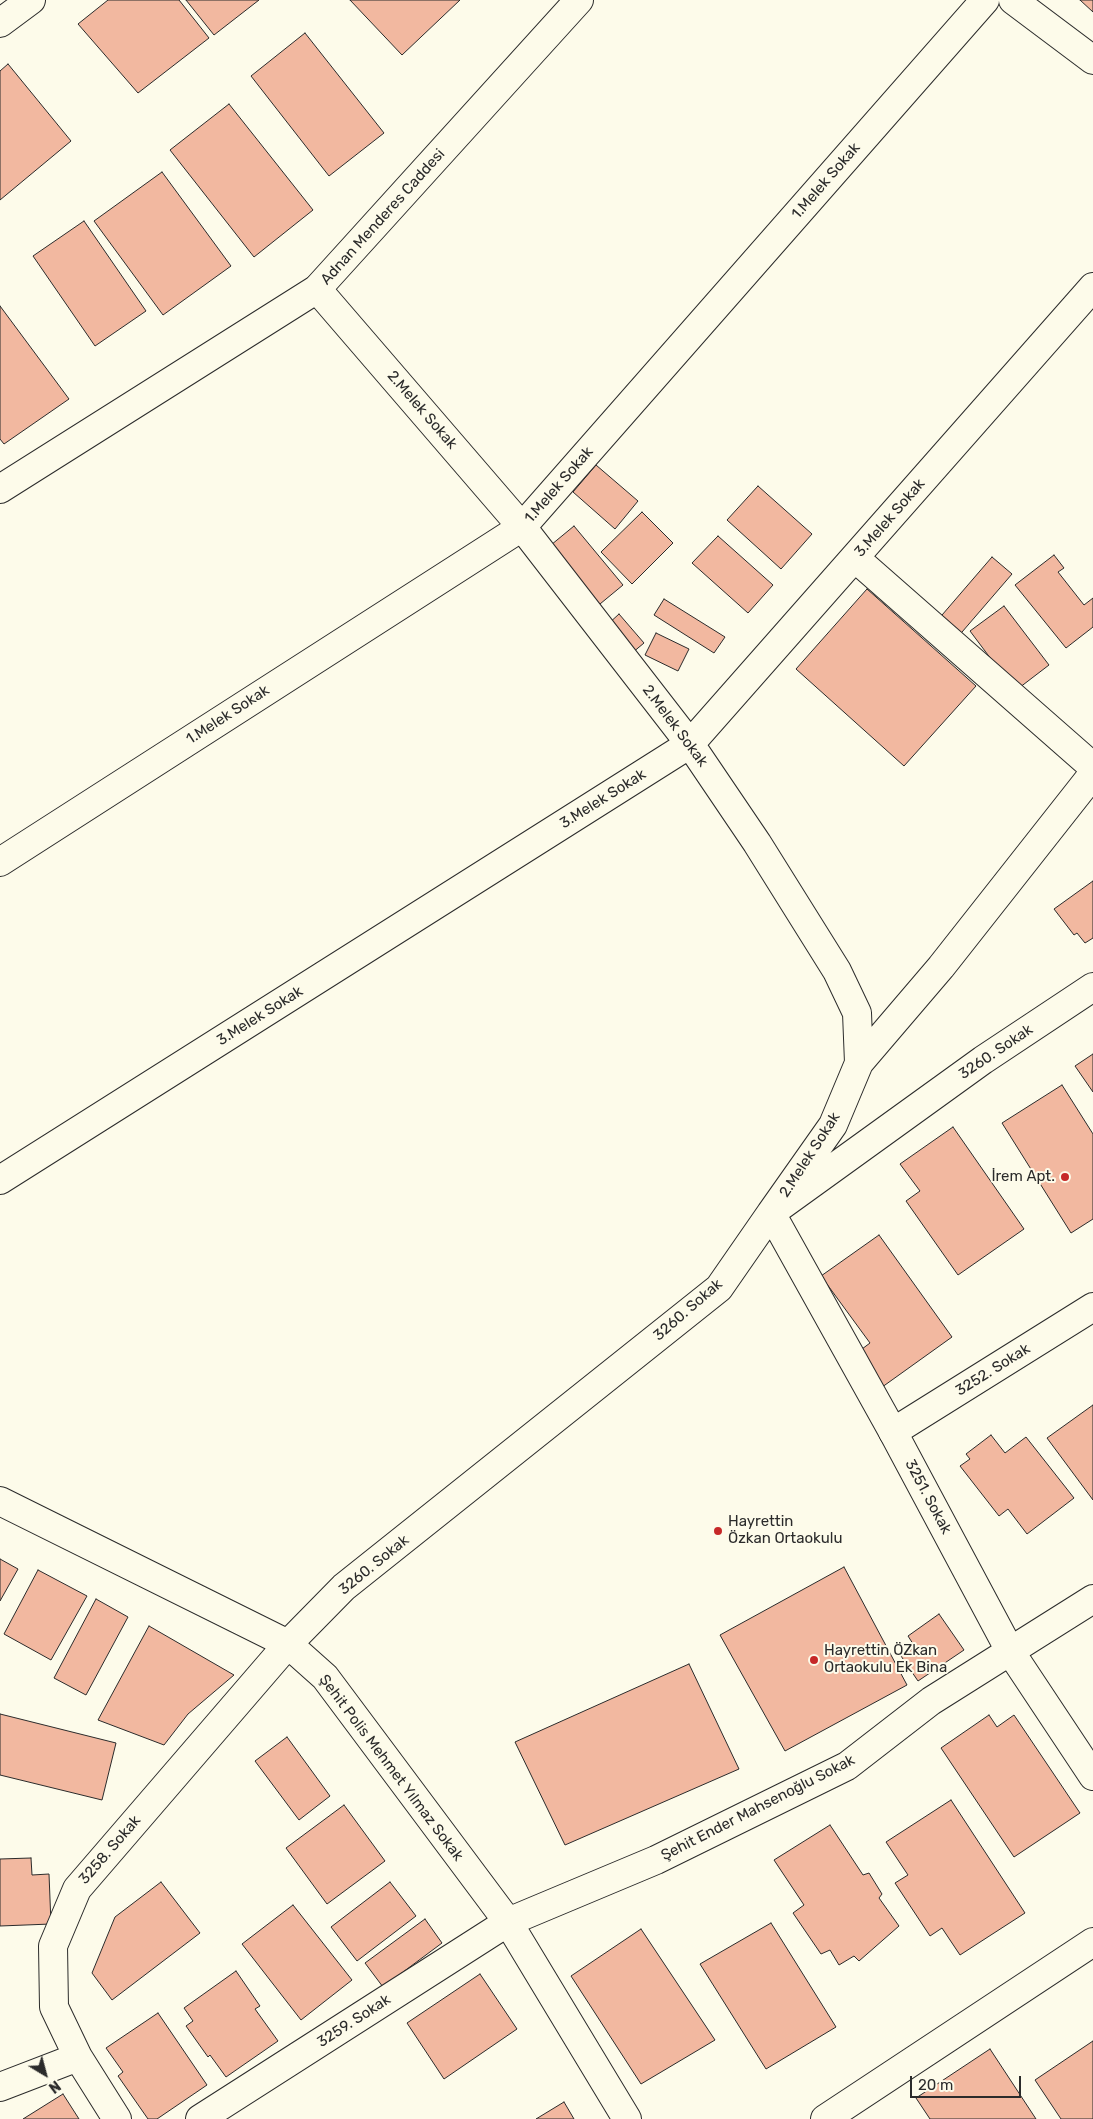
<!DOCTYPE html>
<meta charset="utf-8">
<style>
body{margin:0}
#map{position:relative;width:1093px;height:2119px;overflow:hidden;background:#fdfbea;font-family:Rubik,sans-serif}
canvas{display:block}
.north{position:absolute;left:20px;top:2049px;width:50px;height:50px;-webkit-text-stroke:4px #fdfbea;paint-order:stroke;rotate:143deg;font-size:14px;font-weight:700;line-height:20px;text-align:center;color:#2b2b2b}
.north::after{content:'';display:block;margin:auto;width:18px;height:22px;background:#2b2b2b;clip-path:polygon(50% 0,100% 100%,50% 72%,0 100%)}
.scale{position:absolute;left:910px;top:2076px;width:111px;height:22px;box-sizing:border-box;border:2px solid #2b2b2b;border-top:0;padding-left:6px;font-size:15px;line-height:18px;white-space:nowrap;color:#2b2b2b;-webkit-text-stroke:4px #fdfbea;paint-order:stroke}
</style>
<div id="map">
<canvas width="1093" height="2119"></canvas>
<div class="north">N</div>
<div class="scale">20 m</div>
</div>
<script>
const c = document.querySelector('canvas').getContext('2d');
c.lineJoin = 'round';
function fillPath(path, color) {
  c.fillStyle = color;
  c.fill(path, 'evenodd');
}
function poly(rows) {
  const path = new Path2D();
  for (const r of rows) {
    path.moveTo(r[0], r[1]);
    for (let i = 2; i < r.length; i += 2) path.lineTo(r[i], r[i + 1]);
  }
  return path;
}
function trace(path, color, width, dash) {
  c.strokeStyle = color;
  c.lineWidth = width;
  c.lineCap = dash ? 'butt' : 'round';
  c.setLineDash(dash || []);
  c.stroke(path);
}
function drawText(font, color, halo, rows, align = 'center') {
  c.font = font + ' Rubik,sans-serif';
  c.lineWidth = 4;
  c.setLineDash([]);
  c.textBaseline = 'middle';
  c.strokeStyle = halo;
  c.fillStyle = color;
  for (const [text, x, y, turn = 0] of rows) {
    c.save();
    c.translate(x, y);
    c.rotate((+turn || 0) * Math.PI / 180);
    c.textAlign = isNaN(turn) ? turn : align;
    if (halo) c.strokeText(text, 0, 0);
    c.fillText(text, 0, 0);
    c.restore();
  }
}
const building = poly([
 [108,0,179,0,209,38,138,93,78,24,108,0],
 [186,0,259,0,214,35,186,0],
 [350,0,460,0,402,55,350,0],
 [1080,0,1093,0,1093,12,1080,0],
 [305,33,384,133,329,176,251,76,305,33],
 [8,64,71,141,0,200,0,71,8,64],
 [229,104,313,210,254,257,170,150,229,104],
 [162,172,231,266,163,315,94,221,162,172],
 [84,221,146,311,95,346,33,256,84,221],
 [0,306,69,399,4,444,0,439,0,306],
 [596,465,638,501,615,529,573,492,596,465],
 [758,486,812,534,781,569,727,520,758,486],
 [642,512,673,543,632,584,601,552,642,512],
 [574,526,623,585,583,618,534,559,574,526],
 [718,536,773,585,748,613,692,563,718,536],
 [1054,555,1064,568,1058,572,1084,605,1093,598,1093,627,1066,648,1015,585,1054,555],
 [992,557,1012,574,956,639,936,622,992,557],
 [867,589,976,686,904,766,796,669,867,589],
 [664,599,725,637,714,653,654,615,664,599],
 [1004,606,1049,665,1015,691,970,631,1004,606],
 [619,614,644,643,632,653,607,625,619,614],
 [656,633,689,649,678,671,645,655,656,633],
 [1093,881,1093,938,1085,943,1077,933,1074,935,1054,909,1093,881],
 [1093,1054,1093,1092,1075,1066,1093,1054],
 [1062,1085,1093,1134,1093,1219,1071,1233,1002,1123,1062,1085],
 [953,1127,1024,1229,958,1275,906,1201,920,1191,900,1164,953,1127],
 [879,1235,952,1337,878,1390,854,1355,870,1343,821,1276,879,1235],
 [1093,1405,1093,1500,1047,1438,1093,1405],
 [991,1435,1005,1453,1026,1437,1074,1498,1027,1534,1008,1509,999,1516,960,1466,970,1459,966,1454,991,1435],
 [0,1559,18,1569,0,1601,0,1559],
 [844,1567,907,1685,785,1751,720,1635,844,1567],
 [38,1570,87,1596,51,1660,4,1634,38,1570],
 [96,1599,128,1617,86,1695,54,1678,96,1599],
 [939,1614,964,1650,918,1681,901,1656,915,1647,908,1636,939,1614],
 [149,1626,234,1675,188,1714,164,1745,98,1720,149,1626],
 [689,1664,739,1769,565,1845,515,1742,689,1664],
 [0,1714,116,1743,102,1800,0,1775,0,1714],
 [989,1715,997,1727,1014,1715,1080,1813,1014,1857,941,1748,989,1715],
 [287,1737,330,1796,299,1820,255,1761,287,1737],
 [951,1800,1025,1913,960,1955,942,1928,930,1936,895,1883,908,1875,886,1842,951,1800],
 [344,1805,385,1861,327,1904,286,1848,344,1805],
 [830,1825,863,1875,869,1873,882,1894,879,1898,899,1926,859,1961,854,1956,839,1965,830,1950,821,1954,793,1913,804,1905,774,1860,830,1825],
 [31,1858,32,1875,49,1874,51,1924,0,1926,0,1859,31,1858],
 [161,1882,200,1933,112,2000,92,1973,115,1917,161,1882],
 [390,1882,416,1916,357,1961,331,1927,390,1882],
 [293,1905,352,1980,301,2020,242,1944,293,1905],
 [425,1919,442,1943,383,1987,365,1963,425,1919],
 [771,1923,836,2027,766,2069,700,1964,771,1923],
 [641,1929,715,2040,641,2084,571,1976,641,1929],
 [236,1971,260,2006,255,2009,278,2041,226,2077,210,2055,208,2057,186,2026,193,2021,184,2008,236,1971],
 [480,1974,517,2029,444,2079,407,2023,480,1974],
 [158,2013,207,2085,157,2119,148,2119,118,2076,123,2072,106,2048,158,2013],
 [1093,2041,1093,2119,1061,2119,1035,2080,1093,2041],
 [990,2049,1036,2119,930,2119,916,2098,990,2049],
 [63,2094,79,2119,23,2119,63,2094],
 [564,2102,574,2119,536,2119,564,2102]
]);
fillPath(building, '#f2b8a0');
trace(building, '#2b2b2b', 1);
const street = poly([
 [1013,0,1093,60],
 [0,23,31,0],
 [317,289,522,527,690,744,757,843,837,971,857,1013,859,1063,833,1125,771,1213,893,1432,1010,1651,1093,1776],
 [855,558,1093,767],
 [0,862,522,527,985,0],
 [859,1063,941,967,1093,774],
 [0,1180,690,744,1093,287],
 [0,1501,288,1644,325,1677,508,1922,627,2119],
 [0,2087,78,2057],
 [117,2119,78,2057,54,2007,53,1946,77,1889,288,1644,344,1587,719,1288,771,1213,983,1060,1093,987],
 [200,2119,508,1922,656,1860,847,1766,931,1701,1093,1599],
 [825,2119,1093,1942]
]);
const secondary = poly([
 [0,489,317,289,579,0],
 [893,1432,1093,1307]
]);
trace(street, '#2b2b2b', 30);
trace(secondary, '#2b2b2b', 30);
trace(street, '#fdfbea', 28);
trace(secondary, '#fdfbea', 28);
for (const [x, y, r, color] of [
 [1065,1177,5,"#c62828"],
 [718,1531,5,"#c62828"],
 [814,1660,5,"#c62828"]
]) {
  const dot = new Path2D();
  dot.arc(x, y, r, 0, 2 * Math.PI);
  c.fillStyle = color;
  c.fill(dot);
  trace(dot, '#fdfbea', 2);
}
drawText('15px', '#2b2b2b', '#fdfbea', [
 ["1.Melek Sokak",826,181,-49],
 ["Adnan Menderes Caddesi",383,217,-48],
 ["2.Melek Sokak",422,410,49],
 ["1.Melek Sokak",559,485,-49],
 ["3.Melek Sokak",890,518,-49],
 ["1.Melek Sokak",228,715,-33],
 ["2.Melek Sokak",675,726,53],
 ["3.Melek Sokak",603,799,-32],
 ["3.Melek Sokak",260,1016,-32],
 ["3260. Sokak",996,1052,-34],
 ["2.Melek Sokak",810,1155,-57],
 ["3260. Sokak",688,1310,-41],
 ["3252. Sokak",993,1370,-32],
 ["3251. Sokak",928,1497,62],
 ["3260. Sokak",374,1565,-39],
 ["Şehit Polis Mehmet Yılmaz Sokak",391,1768,53],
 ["Şehit Ender Mahsenoğlu Sokak",758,1808,-27],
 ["3258. Sokak",110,1850,-49],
 ["3259. Sokak",354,2021,-33]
]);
drawText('15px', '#2b2b2b', '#fdfbea', [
 ["İrem Apt.",1055,1177,"right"],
 ["Hayrettin",728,1522],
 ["Özkan Ortaokulu",728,1539],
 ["Hayrettin ÖZkan",824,1651],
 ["Ortaokulu Ek Bina",824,1668]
], 'left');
</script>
